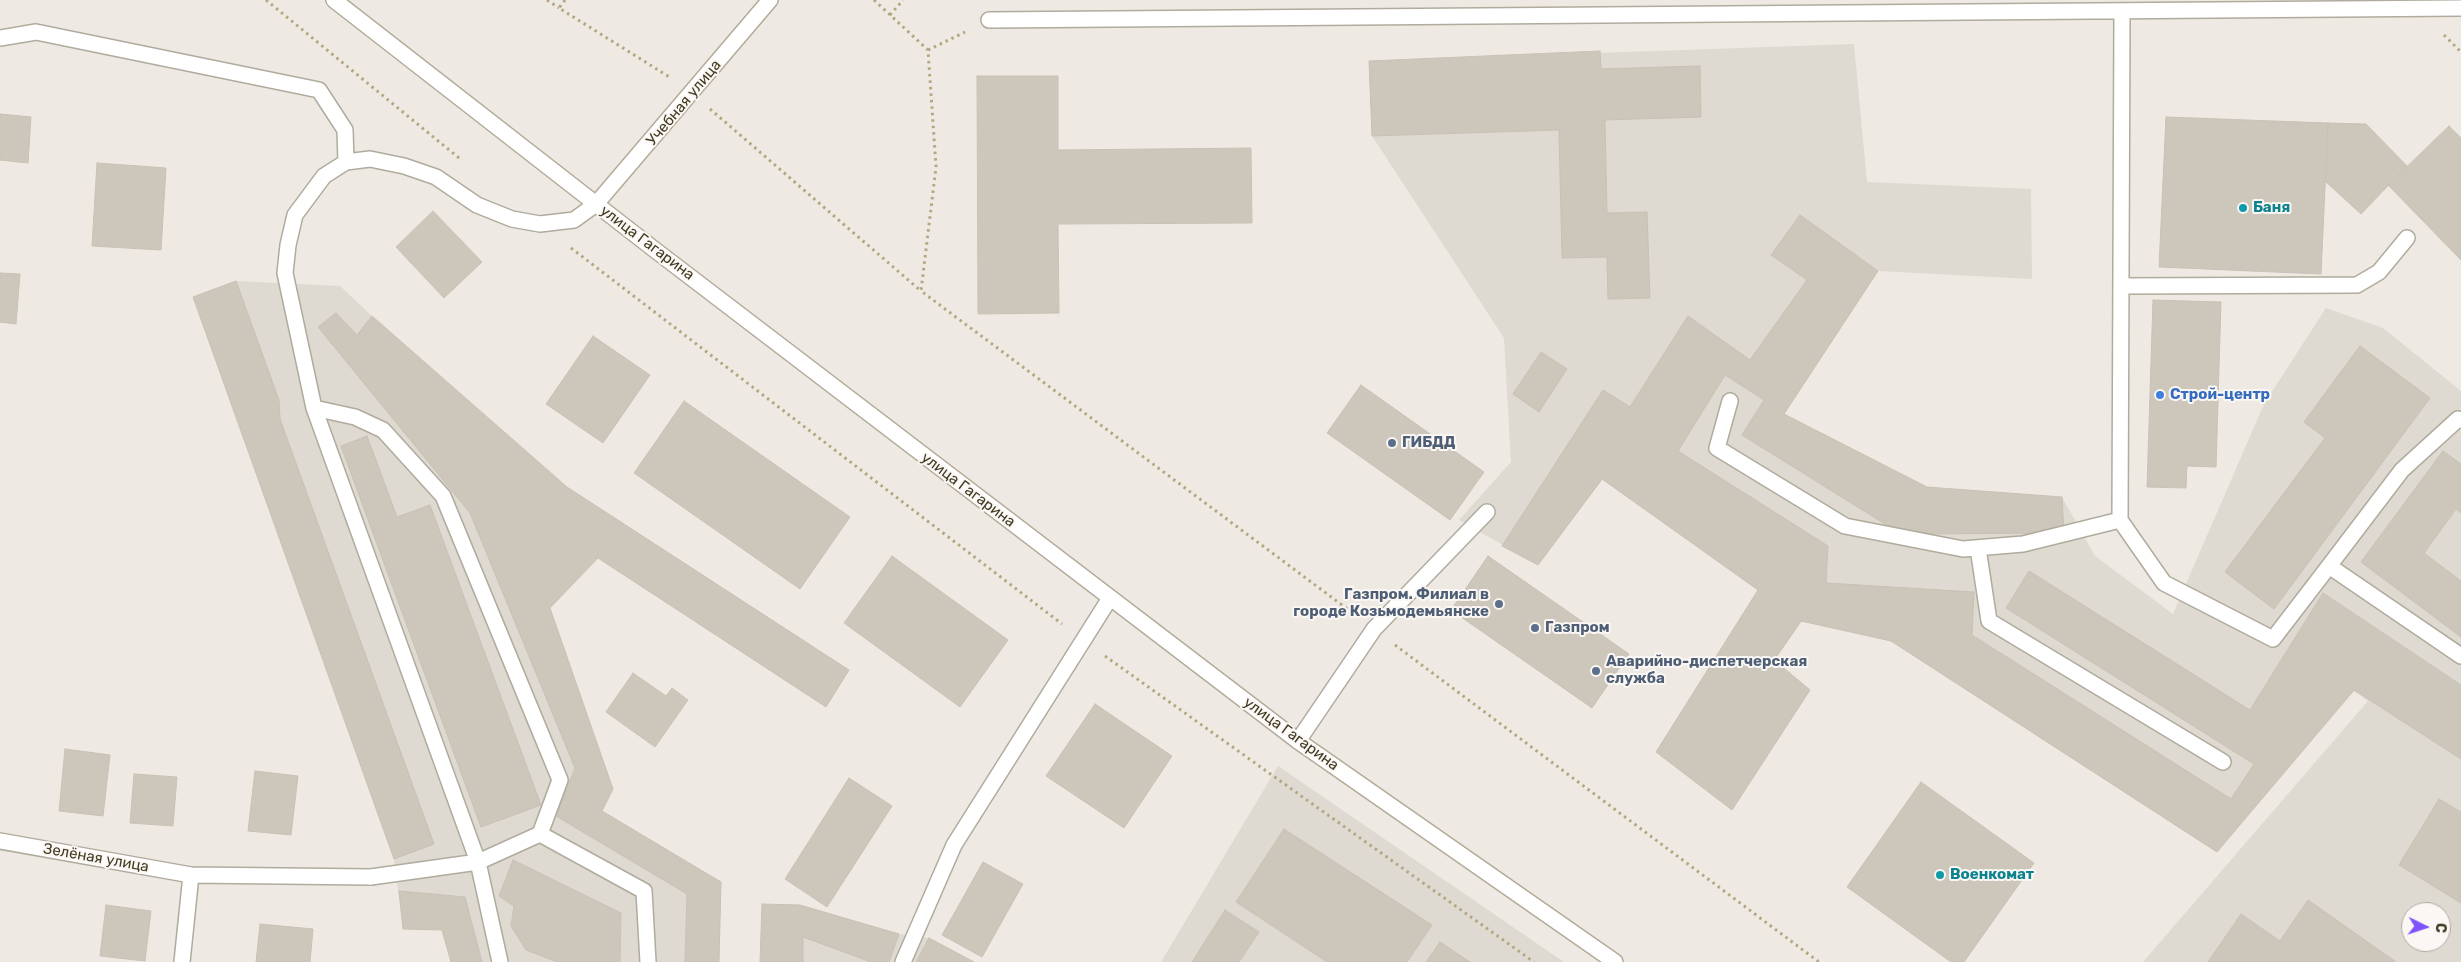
<!DOCTYPE html>
<meta charset="utf-8">
<style>
body{margin:0}
#map{position:relative;width:2461px;height:962px;overflow:hidden;background:#eeeae3;font-family:Rubik,sans-serif}
canvas{display:block}
.north{position:absolute;left:2401px;top:902px;width:50px;height:50px;box-sizing:border-box;background:#faf7f4;border:1px solid #b0aba0;border-radius:50%;rotate:94deg;font-size:14px;font-weight:700;line-height:20px;text-align:center;color:#413a21}
.north::after{content:'';display:block;margin:auto;width:18px;height:22px;background:#8153fc;clip-path:polygon(50% 0,100% 100%,50% 72%,0 100%)}
</style>
<div id="map">
<canvas width="2461" height="962"></canvas>
<div class="north">С</div>
</div>
<script>
const c = document.querySelector('canvas').getContext('2d');
c.lineJoin = 'round';
function fillPath(path, color) {
  c.fillStyle = color;
  c.fill(path, 'evenodd');
}
function poly(rows) {
  const path = new Path2D();
  for (const r of rows) {
    path.moveTo(r[0], r[1]);
    for (let i = 2; i < r.length; i += 2) path.lineTo(r[i], r[i + 1]);
  }
  return path;
}
function trace(path, color, width, dash) {
  c.strokeStyle = color;
  c.lineWidth = width;
  c.lineCap = dash ? 'butt' : 'round';
  c.setLineDash(dash || []);
  c.stroke(path);
}
function drawText(font, color, halo, rows, align = 'center') {
  c.font = font + ' Rubik,sans-serif';
  c.lineWidth = 4;
  c.setLineDash([]);
  c.textBaseline = 'middle';
  c.strokeStyle = halo;
  c.fillStyle = color;
  for (const [text, x, y, turn = 0] of rows) {
    c.save();
    c.translate(x, y);
    c.rotate((+turn || 0) * Math.PI / 180);
    c.textAlign = isNaN(turn) ? turn : align;
    if (halo) c.strokeText(text, 0, 0);
    c.fillText(text, 0, 0);
    c.restore();
  }
}
fillPath(poly([
 [1854,44,1867,182,2031,189,2032,279,1878,271,1784,414,1927,487,2062,497,2095,556,2173,614,2264,404,2326,308,2383,328,2461,391,2461,962,2143,962,2368,701,2354,691,2217,852,1891,641,1802,621,1775,660,1810,690,1732,810,1656,752,1758,590,1603,479,1538,565,1459,520,1511,462,1504,338,1372,136,1369,61],
 [2411,912,2441,912,2441,942,2411,942],
 [236,281,340,286,372,316,567,487,849,670,826,707,598,558,550,608,613,789,602,811,721,882,719,962,451,962,442,930,403,929,394,859,193,297],
 [1278,766,1564,962,1161,962],
 [800,905,899,934,929,938,974,962,760,962]
]), '#ded9d1');
const building = poly([
 [1600,51,1601,69,1700,66,1701,117,1605,120,1607,213,1647,212,1650,298,1608,299,1607,257,1562,258,1559,130,1372,136,1369,61,1600,51],
 [977,76,1058,76,1058,150,1251,148,1252,223,1058,224,1059,313,978,314,977,76],
 [0,114,31,117,28,163,0,160,0,114],
 [2166,117,2328,123,2321,274,2159,267,2166,117],
 [2328,123,2366,124,2407,166,2361,214,2326,182,2328,123],
 [2449,126,2461,138,2461,260,2388,185,2449,126],
 [97,163,166,168,161,250,92,246,97,163],
 [433,211,482,262,444,298,396,247,433,211],
 [1800,215,1878,271,1784,414,1927,487,2062,497,2064,533,1901,534,1742,435,1764,400,1725,375,1678,451,1828,546,1826,583,1974,592,1972,635,2231,799,2254,764,2006,608,2029,571,2250,710,2323,593,2461,685,2461,759,2354,690,2217,852,1891,641,1801,621,1774,660,1810,690,1732,810,1656,752,1758,590,1602,479,1538,565,1502,546,1603,390,1630,407,1688,316,1750,360,1807,280,1771,255,1800,215],
 [0,273,20,274,16,324,0,322,0,273],
 [236,281,279,400,280,419,434,844,394,859,193,297,236,281],
 [2153,300,2221,302,2216,467,2187,466,2186,488,2147,487,2153,300],
 [336,313,357,335,372,316,567,487,849,670,826,707,598,558,550,608,613,789,602,811,721,882,719,962,685,962,687,894,556,816,575,768,470,513,318,327,336,313],
 [593,336,650,375,603,443,546,404,593,336],
 [2360,346,2430,398,2274,609,2225,572,2325,438,2304,422,2360,346],
 [1541,352,1567,369,1539,412,1513,394,1541,352],
 [1361,385,1484,472,1450,520,1327,433,1361,385],
 [684,401,850,517,800,589,634,473,684,401],
 [367,436,397,517,430,505,541,805,481,827,341,446,367,436],
 [2443,451,2461,464,2461,513,2456,509,2424,553,2461,581,2461,637,2361,562,2443,451],
 [892,556,1008,640,960,707,844,623,892,556],
 [1488,556,1629,654,1592,708,1451,610,1488,556],
 [633,673,666,696,672,688,688,700,655,747,606,712,633,673],
 [1095,704,1172,756,1124,828,1046,776,1095,704],
 [65,749,110,755,103,816,59,811,65,749],
 [255,771,298,776,291,835,248,831,255,771],
 [134,774,177,777,173,826,130,823,134,774],
 [849,778,892,806,827,907,785,879,849,778],
 [1921,782,2034,863,1964,962,1951,962,1847,887,1921,782],
 [2439,799,2461,812,2461,903,2399,865,2439,799],
 [1284,829,1432,925,1407,962,1327,962,1236,902,1284,829],
 [513,860,621,913,620,962,557,962,526,950,511,926,514,906,499,896,513,860],
 [983,862,1023,884,982,957,942,935,983,862],
 [399,891,465,897,482,962,451,962,442,930,403,929,399,891],
 [2308,900,2396,962,2208,962,2241,914,2280,941,2308,900],
 [762,904,800,905,899,934,889,962,871,962,803,937,803,962,760,962,762,904],
 [106,905,151,911,145,961,100,956,106,905],
 [1225,910,1259,932,1239,962,1192,962,1225,910],
 [260,924,313,929,310,962,256,962,260,924],
 [929,938,974,962,916,962,929,938],
 [1440,942,1470,962,1426,962,1440,942]
]);
fillPath(building, '#ccc6bb');
trace(building, '#c9c1b5', 1);
const lane = poly([
 [2122,11,2120,520,2164,583,2273,639,2329,566,2461,656],
 [989,20,2461,8],
 [0,38,36,32,319,90,345,130,346,162],
 [2121,286,2357,285,2379,272,2407,238],
 [1730,401,1717,448,1845,526,1963,549,2023,544,2120,520],
 [314,408,355,417,383,430,443,496,560,780,540,834,478,862,371,877],
 [1978,548,1989,621,2223,762],
 [2329,566,2402,470,2458,419,2461,420],
 [1298,741,1374,629,1487,512],
 [540,834,644,891,648,962],
 [500,962,478,862,314,408,285,273,288,245,295,215,324,176,346,162,370,159,404,166,436,177,477,205,512,219,540,224,574,220,596,204],
 [903,962,954,845,1110,598]
]);
const street = poly([
 [0,841,191,875,371,877],
 [182,962,191,875]
]);
const secondary = poly([
 [334,0,655,250,1298,741,1615,962],
 [596,204,770,0]
]);
trace(lane, '#b0ab9d', 18);
trace(street, '#b0ab9d', 18);
trace(secondary, '#b3aa98', 18);
trace(poly([
 [266,0,459,158],
 [547,0,559,8],
 [565,0,559,8,671,78],
 [874,0,928,50,936,167,921,291,1354,614],
 [890,15,903,0],
 [2444,35,2461,52],
 [928,50,965,32],
 [710,109,921,291],
 [571,248,1062,624],
 [1395,645,1819,962],
 [1105,656,1534,962]
]), '#b4a681', 3, [2.5, 4]);
trace(lane, '#fff', 15);
trace(street, '#fff', 15);
trace(secondary, '#fff', 15);
for (const [x, y, r, color] of [
 [2243,208,5,"#0f9aa8"],
 [2160,395,5,"#3f7fe0"],
 [1392,443,5,"#5c6f8a"],
 [1499,604,5,"#5c6f8a"],
 [1535,628,5,"#5c6f8a"],
 [1596,671,5,"#5c6f8a"],
 [1940,875,5,"#0f9aa8"]
]) {
  const dot = new Path2D();
  dot.arc(x, y, r, 0, 2 * Math.PI);
  c.fillStyle = color;
  c.fill(dot);
  trace(dot, '#faf7f4', 2);
}
drawText('15px', '#413a21', '#faf7f4', [
 ["Учебная улица",684,103,-50],
 ["улица Гагарина",647,243,37],
 ["улица Гагарина",968,490,37],
 ["улица Гагарина",1291,734,36],
 ["Зелёная улица",96,858,10]
]);
drawText('bold 15px', '#0d838f', '#faf7f4', [
 ["Баня",2253,208],
 ["Военкомат",1950,875]
], 'left');
drawText('bold 15px', '#366cbe', '#faf7f4', [
 ["Строй-центр",2170,395]
], 'left');
drawText('bold 15px', '#4e5e75', '#faf7f4', [
 ["ГИБДД",1402,443],
 ["Газпром. Филиал в",1489,595,"right"],
 ["городе Козьмодемьянске",1489,612,"right"],
 ["Газпром",1545,628],
 ["Аварийно-диспетчерская",1606,662],
 ["служба",1606,679]
], 'left');
</script>
